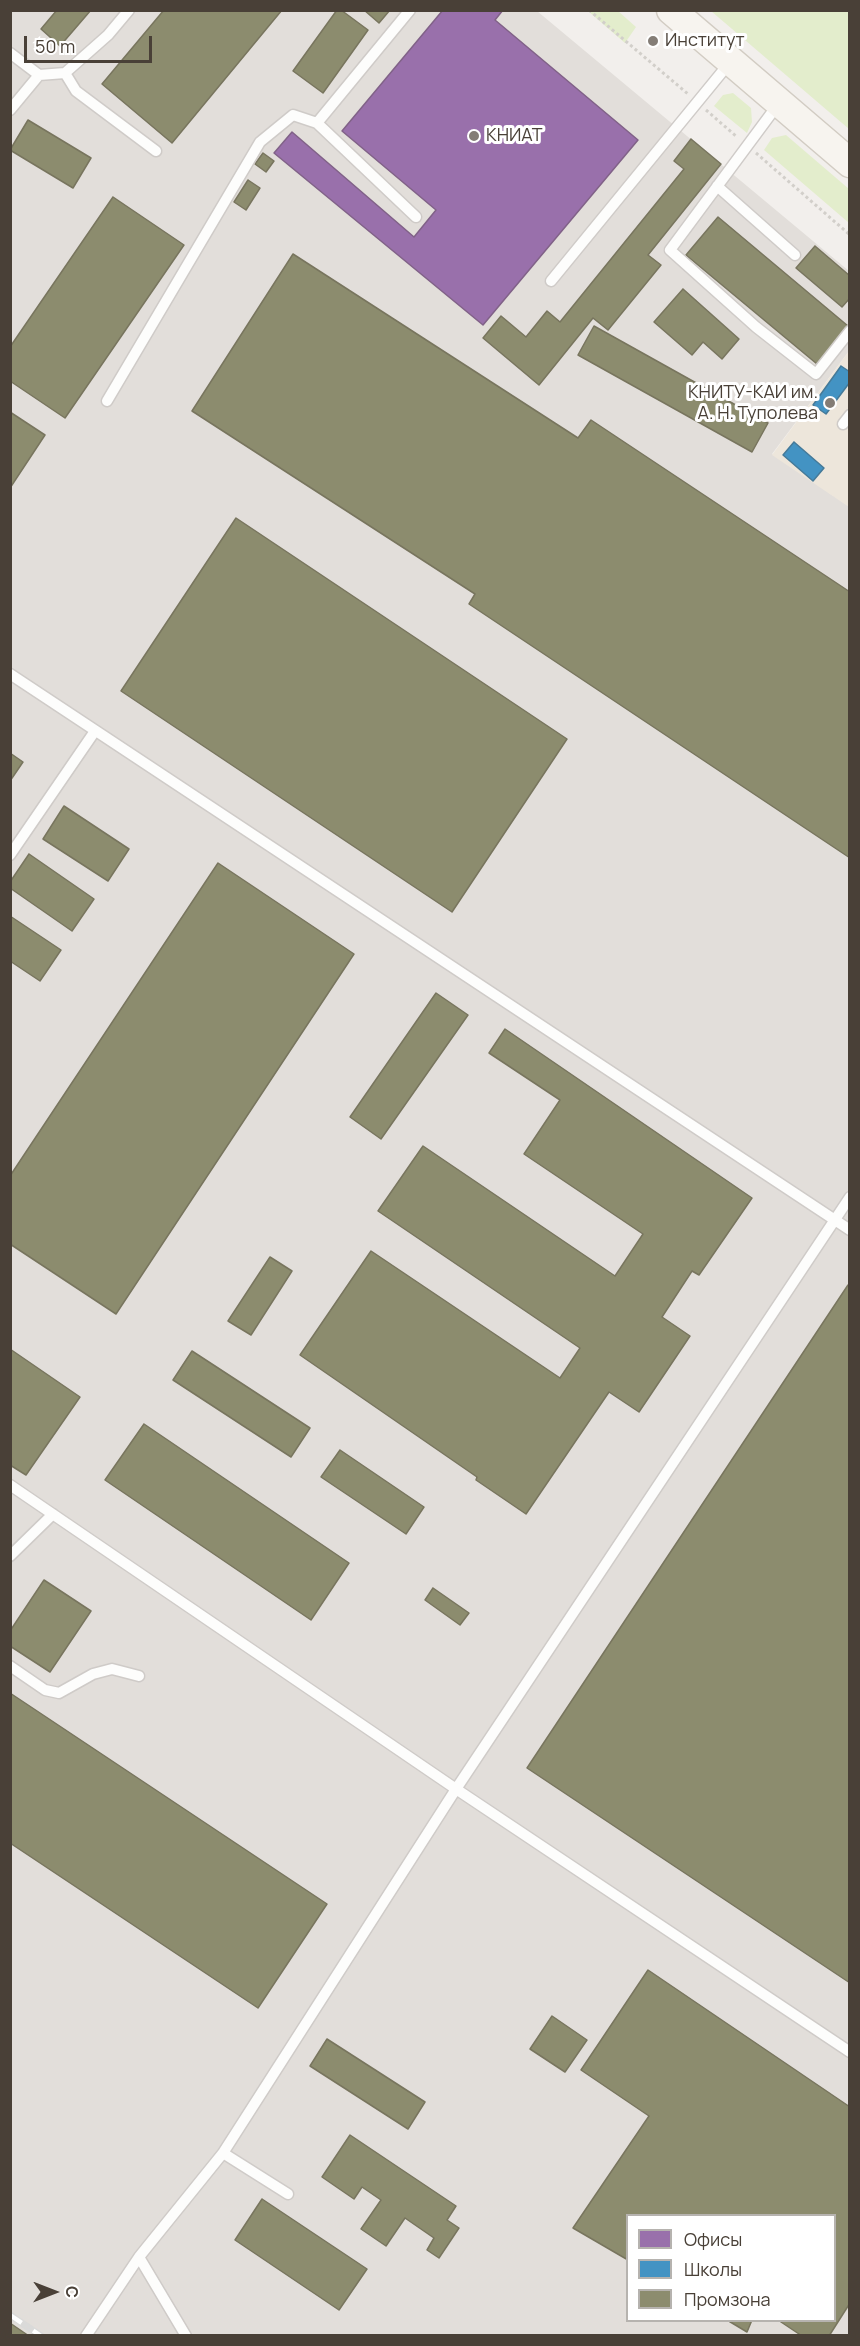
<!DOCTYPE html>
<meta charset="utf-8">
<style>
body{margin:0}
#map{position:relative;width:860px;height:2346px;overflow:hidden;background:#f2efec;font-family:Manrope,sans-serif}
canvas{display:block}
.frame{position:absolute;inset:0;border:12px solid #494037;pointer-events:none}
.legend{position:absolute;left:626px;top:2214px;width:210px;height:108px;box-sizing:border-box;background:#fff;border:2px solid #b6b3af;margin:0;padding:8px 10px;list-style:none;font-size:18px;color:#494037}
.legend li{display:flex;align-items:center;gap:12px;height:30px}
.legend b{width:30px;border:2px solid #b6b3af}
.north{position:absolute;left:24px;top:2262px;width:60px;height:60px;-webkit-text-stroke:4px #fff;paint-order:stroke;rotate:90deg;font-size:16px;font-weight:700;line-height:24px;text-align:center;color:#494037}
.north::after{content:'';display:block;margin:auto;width:21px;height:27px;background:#494037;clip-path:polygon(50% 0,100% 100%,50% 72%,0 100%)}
.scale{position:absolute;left:24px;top:36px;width:128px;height:27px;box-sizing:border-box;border:3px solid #494037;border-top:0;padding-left:8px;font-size:18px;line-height:21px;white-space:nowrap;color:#494037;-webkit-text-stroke:4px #fff;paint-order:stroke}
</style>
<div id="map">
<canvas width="860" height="2346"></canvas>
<div class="frame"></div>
<ul class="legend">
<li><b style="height:16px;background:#9970ab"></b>Офисы</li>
<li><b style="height:16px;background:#4393c3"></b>Школы</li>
<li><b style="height:16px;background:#8c8c6e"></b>Промзона</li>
</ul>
<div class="north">С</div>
<div class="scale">50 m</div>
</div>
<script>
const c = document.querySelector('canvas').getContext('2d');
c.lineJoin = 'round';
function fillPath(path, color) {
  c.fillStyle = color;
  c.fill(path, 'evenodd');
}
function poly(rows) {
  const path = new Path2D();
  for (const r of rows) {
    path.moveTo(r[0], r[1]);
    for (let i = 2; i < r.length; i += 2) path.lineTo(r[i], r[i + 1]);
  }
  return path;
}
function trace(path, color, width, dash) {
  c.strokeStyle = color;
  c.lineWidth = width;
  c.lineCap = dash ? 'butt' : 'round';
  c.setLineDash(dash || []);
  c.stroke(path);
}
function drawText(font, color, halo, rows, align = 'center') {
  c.font = font + ' Manrope,sans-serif';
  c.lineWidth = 6;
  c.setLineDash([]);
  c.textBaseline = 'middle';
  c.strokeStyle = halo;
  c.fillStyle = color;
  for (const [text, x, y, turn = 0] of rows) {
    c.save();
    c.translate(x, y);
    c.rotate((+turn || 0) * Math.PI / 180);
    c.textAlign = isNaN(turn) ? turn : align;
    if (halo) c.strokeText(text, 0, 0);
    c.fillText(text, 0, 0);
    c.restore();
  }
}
fillPath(poly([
 [11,11,537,11,849,271,849,351,772,454,850,507,849,2335,11,2336],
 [628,2216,834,2216,834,2320,628,2320]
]), '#e2deda');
fillPath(poly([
 [849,351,849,507,772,455]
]), '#ede6db');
fillPath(poly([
 [588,11,618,11,636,27,625,43],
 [711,11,849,11,849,129],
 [733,93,751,108,752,122,747,133,714,106,723,95],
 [786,135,849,189,849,223,764,150,772,138]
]), '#e3edcc');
const offices = poly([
 [443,10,503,10,495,20,638,140,483,325,274,153,292,132,414,237,436,210,342,131,443,10]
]);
fillPath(offices, '#9970ab');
trace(offices, '#816288', 1.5);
const schools = poly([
 [841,366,850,372,850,382,826,414,813,405,841,366],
 [794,442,824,468,813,481,783,455,794,442]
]);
fillPath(schools, '#4393c3');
trace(schools, '#457a99', 1.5);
const industry = poly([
 [57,10,91,10,60,46,41,29,57,10],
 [164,10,282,10,172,143,102,84,164,10],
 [337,10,341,10,368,30,323,93,293,71,337,10],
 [364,10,390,10,379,23,364,10],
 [28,120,91,158,73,188,10,150,28,120],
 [691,139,721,164,648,255,661,265,608,330,593,318,539,385,483,338,501,316,526,337,547,311,560,322,684,169,674,161,691,139],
 [263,153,274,161,266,172,255,164,263,153],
 [248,180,260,188,246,210,234,202,248,180],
 [113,197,184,245,65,418,10,381,10,347,113,197],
 [718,217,848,326,817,364,686,255,718,217],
 [815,246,850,276,850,298,842,307,796,268,815,246],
 [293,254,578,438,591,420,850,592,850,858,469,604,475,594,192,411,293,254],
 [683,289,739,339,722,359,703,342,692,355,654,322,683,289],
 [594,326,768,423,752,452,578,355,594,326],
 [10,412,45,435,10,488,10,412],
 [236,518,567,739,452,912,121,691,236,518],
 [10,753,23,762,10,781,10,753],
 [64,806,129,849,108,881,43,839,64,806],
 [29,854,94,899,72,931,10,888,10,882,29,854],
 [218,863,354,954,116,1314,10,1244,10,1176,218,863],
 [10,916,61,950,40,981,10,961,10,916],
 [436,993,468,1015,381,1139,350,1117,436,993],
 [505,1029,752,1198,699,1275,692,1271,662,1317,690,1336,639,1412,609,1392,526,1514,476,1480,477,1477,300,1355,371,1251,560,1378,580,1348,378,1211,423,1146,615,1276,643,1234,524,1154,560,1100,489,1053,505,1029],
 [270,1257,292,1271,251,1335,228,1321,270,1257],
 [848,1285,850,1286,850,1983,527,1768,848,1285],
 [10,1349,80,1397,26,1475,10,1465,10,1349],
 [192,1351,310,1428,291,1457,173,1380,192,1351],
 [144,1424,349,1563,311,1620,105,1480,144,1424],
 [340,1450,424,1507,406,1534,321,1477,340,1450],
 [44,1580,91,1611,50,1672,10,1646,10,1631,44,1580],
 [433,1588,469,1613,460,1625,425,1600,433,1588],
 [10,1693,327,1904,258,2008,10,1843,10,1693],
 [648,1970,850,2107,850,2303,829,2336,802,2336,778,2320,834,2320,834,2216,628,2216,628,2260,573,2228,649,2116,581,2070,648,1970],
 [552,2016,587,2040,565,2072,530,2049,552,2016],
 [327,2039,425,2102,408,2129,310,2066,327,2039],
 [350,2135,456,2206,447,2220,459,2228,439,2258,427,2250,434,2238,405,2218,386,2246,361,2229,381,2200,362,2187,354,2199,322,2177,350,2135],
 [262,2199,367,2269,339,2310,235,2240,262,2199],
 [727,2320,752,2320,747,2332,727,2320],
 [10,2323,29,2336,10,2336,10,2323]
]);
fillPath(industry, '#8c8c6e');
trace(industry, '#78755e', 1.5);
const service = poly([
 [10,53,39,75,65,73,108,35,129,10],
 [65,73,76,91,156,151],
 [779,103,670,250,756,327,816,374,850,331],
 [10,110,39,75],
 [317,123,416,217],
 [717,186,795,255],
 [551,281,731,61],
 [107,401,260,142,293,115,317,123,410,10],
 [843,424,850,415],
 [10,674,850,1230],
 [10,855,95,731],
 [10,1485,456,1789,850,2052],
 [10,1556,53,1514],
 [10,1666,45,1690,59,1693,93,1674,112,1669,139,1676],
 [223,2153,288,2194],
 [139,2257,186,2336],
 [86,2336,139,2257,223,2153,456,1789,850,1197]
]);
const secondary = poly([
 [671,10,850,163]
]);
trace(service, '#cfcbc8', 13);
trace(secondary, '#d2ccc3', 31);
trace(poly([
 [589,10,688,94],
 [706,110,737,137],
 [756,153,850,235]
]), '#d2cfca', 3, [3, 3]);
trace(service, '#fdfdfc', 10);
trace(secondary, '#f7f4ef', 28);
const rail = poly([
 [10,2315,41,2336]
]);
trace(rail, '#dadad9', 7);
trace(rail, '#fff', 4.5, [14]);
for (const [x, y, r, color] of [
 [653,41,6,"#847d76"],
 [474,136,6,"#847d76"],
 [830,403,6,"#847d76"]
]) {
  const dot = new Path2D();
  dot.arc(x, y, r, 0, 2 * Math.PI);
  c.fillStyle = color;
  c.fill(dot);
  trace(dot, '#fff', 2);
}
drawText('18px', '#494037', '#fff', [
 ["Институт",665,41],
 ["КНИАТ",486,136],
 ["КНИТУ-КАИ им.",818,393,"right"],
 ["А. Н. Туполева",818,414,"right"]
], 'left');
</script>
